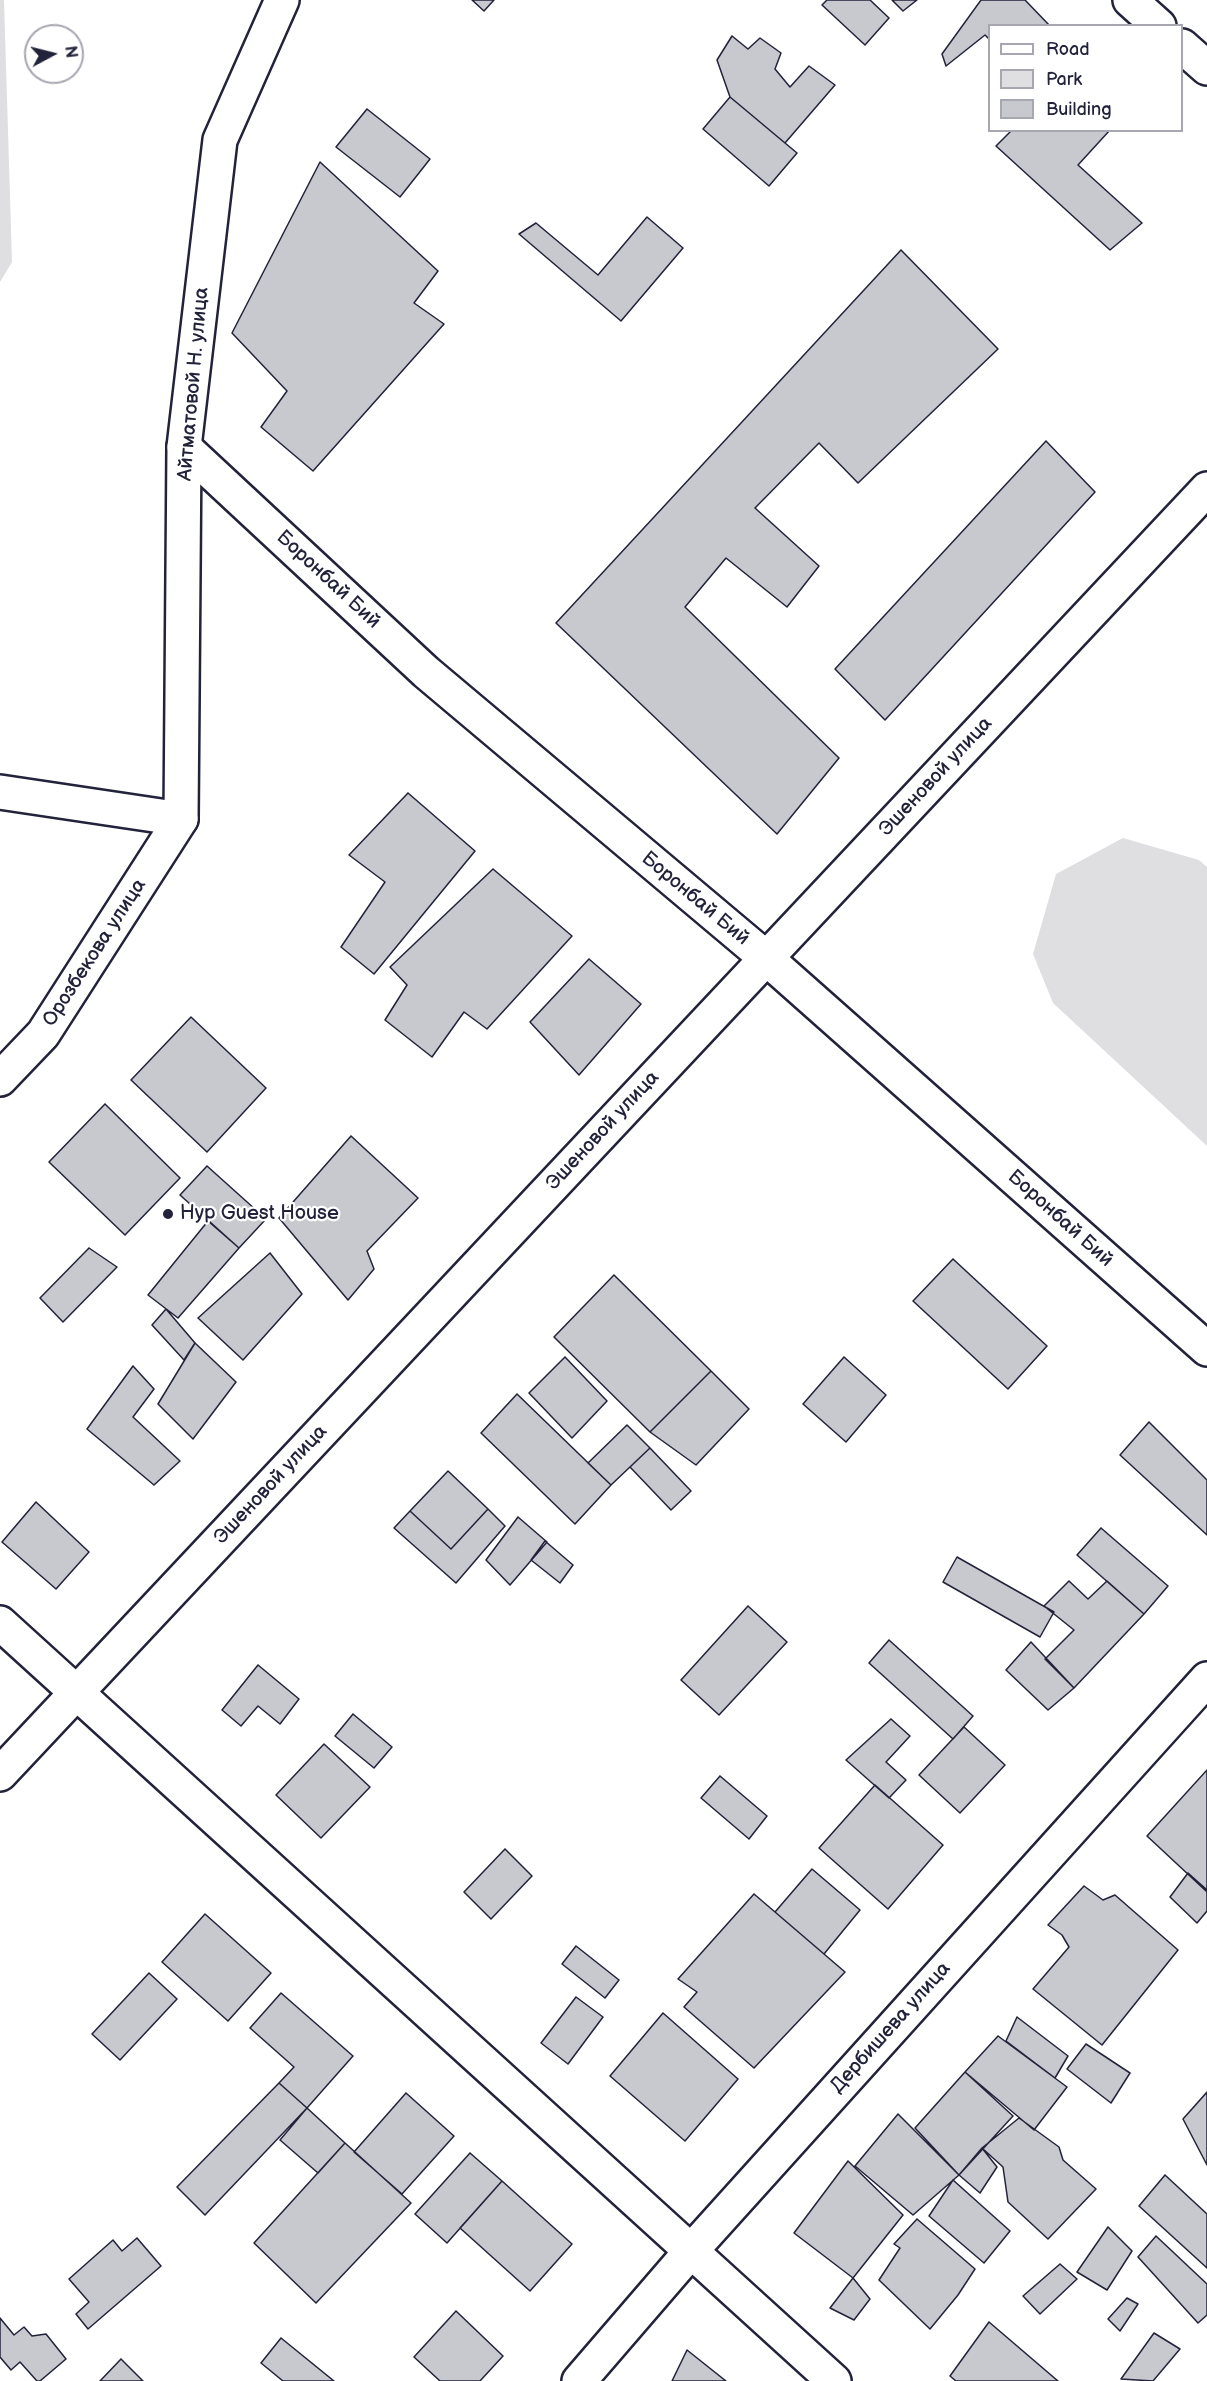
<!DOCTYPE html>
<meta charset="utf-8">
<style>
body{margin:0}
#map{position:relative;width:1207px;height:2381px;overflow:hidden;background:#fff;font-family:"Balsamiq Sans",sans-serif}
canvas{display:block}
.legend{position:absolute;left:988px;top:24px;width:195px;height:108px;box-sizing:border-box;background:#fff;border:2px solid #a7a7b1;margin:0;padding:8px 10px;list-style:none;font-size:18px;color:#22223b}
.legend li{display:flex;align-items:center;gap:12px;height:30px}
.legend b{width:30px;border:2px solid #a7a7b1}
.north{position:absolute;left:24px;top:24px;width:60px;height:60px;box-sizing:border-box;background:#fff;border:2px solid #a7a7b1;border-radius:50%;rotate:83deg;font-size:16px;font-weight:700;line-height:24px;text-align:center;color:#22223b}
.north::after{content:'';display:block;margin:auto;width:21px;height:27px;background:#22223b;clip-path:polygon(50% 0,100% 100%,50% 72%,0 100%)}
</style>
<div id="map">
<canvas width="1207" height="2381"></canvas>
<ul class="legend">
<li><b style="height:8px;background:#fff"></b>Road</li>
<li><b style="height:16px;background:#dfdfe2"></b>Park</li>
<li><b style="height:16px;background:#c8c8cf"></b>Building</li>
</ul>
<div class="north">N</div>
</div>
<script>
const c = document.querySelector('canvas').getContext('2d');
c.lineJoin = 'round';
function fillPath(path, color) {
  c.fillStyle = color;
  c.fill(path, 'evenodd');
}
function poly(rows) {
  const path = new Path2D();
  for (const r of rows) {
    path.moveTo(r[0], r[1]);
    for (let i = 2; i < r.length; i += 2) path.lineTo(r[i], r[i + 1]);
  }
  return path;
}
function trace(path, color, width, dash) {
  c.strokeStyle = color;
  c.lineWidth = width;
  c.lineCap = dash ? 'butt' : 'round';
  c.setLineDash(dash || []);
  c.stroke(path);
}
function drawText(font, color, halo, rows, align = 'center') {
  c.font = font + ' "Balsamiq Sans",sans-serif';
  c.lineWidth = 4.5;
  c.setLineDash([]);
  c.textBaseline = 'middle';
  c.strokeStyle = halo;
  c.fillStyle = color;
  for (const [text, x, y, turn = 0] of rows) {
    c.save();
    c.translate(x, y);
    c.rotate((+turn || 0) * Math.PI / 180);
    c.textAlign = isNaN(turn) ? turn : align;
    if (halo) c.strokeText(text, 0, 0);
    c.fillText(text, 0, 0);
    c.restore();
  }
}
fillPath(poly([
 [0,0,4,0,12,262,0,282],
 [1123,838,1199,860,1207,867,1207,1146,1053,1003,1033,954,1056,874]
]), '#dfdfe2');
const building = poly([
 [472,0,494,0,484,11,472,0],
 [827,0,870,0,889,18,865,45,822,5,827,0],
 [892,0,917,0,903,11,892,0],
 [981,0,1025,0,1050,26,990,26,990,40,985,35,946,66,942,54,981,0],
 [732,36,748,49,760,38,781,53,775,69,790,87,809,66,835,85,785,143,730,97,717,60,732,36],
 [730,97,797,153,769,186,703,129,730,97],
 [367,109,430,159,400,197,336,147,367,109],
 [1012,130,1110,130,1078,165,1142,223,1110,250,996,146,1012,130],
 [320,162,438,271,414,303,444,324,313,471,261,427,287,391,232,333,320,162],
 [647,217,683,248,621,321,519,234,536,223,598,275,647,217],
 [901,250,998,349,858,483,819,443,755,508,819,566,787,607,726,558,685,607,839,758,777,834,556,623,901,250],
 [1046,441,1095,492,885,720,835,669,1046,441],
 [408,793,475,851,374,974,341,947,385,882,349,855,408,793],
 [493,869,572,936,487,1029,464,1012,432,1057,385,1020,407,985,390,967,493,869],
 [589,959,641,1004,579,1075,530,1022,589,959],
 [191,1017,266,1088,207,1152,131,1080,191,1017],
 [105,1104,180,1178,125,1235,49,1162,105,1104],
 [351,1136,418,1198,367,1251,374,1269,348,1300,279,1218,351,1136],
 [207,1166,266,1219,239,1248,180,1195,207,1166],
 [208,1221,239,1248,178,1318,148,1295,208,1221],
 [89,1248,117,1267,63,1322,40,1298,89,1248],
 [270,1253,302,1294,243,1360,198,1318,270,1253],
 [953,1259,1047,1346,1008,1389,913,1301,953,1259],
 [614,1275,711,1371,650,1432,554,1337,614,1275],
 [166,1309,195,1343,184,1360,152,1325,166,1309],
 [195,1343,236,1382,193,1439,158,1404,195,1343],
 [565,1357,607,1401,572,1438,529,1393,565,1357],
 [844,1357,886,1395,846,1442,803,1404,844,1357],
 [133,1366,154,1389,133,1417,180,1461,154,1485,87,1429,133,1366],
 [711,1371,749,1409,696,1465,650,1432,711,1371],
 [517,1394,611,1485,575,1524,481,1433,517,1394],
 [1149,1422,1207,1480,1207,1535,1120,1455,1149,1422],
 [627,1425,650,1448,611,1485,588,1463,627,1425],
 [650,1448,691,1491,671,1510,630,1467,650,1448],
 [448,1471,488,1509,451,1549,410,1511,448,1471],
 [36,1502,89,1552,56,1589,2,1542,36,1502],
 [488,1509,505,1526,456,1583,394,1528,410,1511,451,1549,488,1509],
 [518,1517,547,1542,510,1585,486,1560,518,1517],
 [1101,1528,1168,1586,1144,1614,1077,1555,1101,1528],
 [545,1541,573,1565,560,1583,531,1560,545,1541],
 [957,1557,1054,1612,1040,1637,943,1582,957,1557],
 [1069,1581,1088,1599,1107,1581,1144,1614,1074,1688,1045,1659,1074,1630,1044,1606,1069,1581],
 [748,1606,787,1642,719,1715,681,1680,748,1606],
 [889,1640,973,1716,953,1739,869,1663,889,1640],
 [1031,1642,1074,1688,1048,1710,1006,1670,1031,1642],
 [258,1665,299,1699,280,1724,258,1706,241,1726,222,1710,258,1665],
 [353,1714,392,1747,374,1768,335,1736,353,1714],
 [891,1719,910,1736,886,1762,906,1780,889,1798,846,1760,891,1719],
 [964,1727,1005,1765,960,1813,919,1775,964,1727],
 [324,1744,370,1787,321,1838,276,1795,324,1744],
 [1207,1770,1207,1890,1206,1891,1147,1836,1207,1770],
 [720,1776,767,1816,749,1839,701,1798,720,1776],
 [875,1785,943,1845,888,1909,819,1848,875,1785],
 [505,1849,532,1876,491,1919,464,1892,505,1849],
 [812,1869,860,1910,824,1954,775,1912,812,1869],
 [1188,1873,1207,1890,1207,1911,1197,1923,1170,1897,1188,1873],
 [1084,1886,1103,1900,1115,1895,1178,1950,1102,2045,1033,1989,1069,1947,1062,1935,1048,1925,1084,1886],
 [754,1894,845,1972,754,2068,684,2007,697,1992,678,1979,754,1894],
 [205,1914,271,1973,228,2021,162,1962,205,1914],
 [576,1946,619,1980,605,1998,562,1964,576,1946],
 [149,1973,177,1999,120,2060,92,2034,149,1973],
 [281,1993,353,2056,307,2108,279,2083,294,2067,250,2028,281,1993],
 [576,1997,603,2017,568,2064,541,2043,576,1997],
 [663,2013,738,2079,685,2141,610,2076,663,2013],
 [1017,2017,1068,2056,1055,2078,1006,2041,1017,2017],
 [998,2036,1067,2087,1034,2130,965,2072,998,2036],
 [1086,2044,1130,2073,1111,2103,1067,2069,1086,2044],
 [965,2072,1013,2116,959,2175,915,2128,965,2072],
 [279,2083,307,2108,205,2215,177,2187,279,2083],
 [1207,2092,1207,2165,1183,2119,1207,2092],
 [406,2093,454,2136,402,2194,354,2152,406,2093],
 [307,2108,345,2143,318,2173,280,2140,307,2108],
 [898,2114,959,2175,913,2215,855,2166,898,2114],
 [1019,2118,1059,2147,1063,2160,1096,2189,1048,2239,1008,2202,1003,2167,982,2148,1019,2118],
 [345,2143,411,2203,316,2303,254,2243,345,2143],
 [982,2148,997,2167,980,2193,959,2175,982,2148],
 [470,2153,502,2181,447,2243,415,2214,470,2153],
 [848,2161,903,2215,853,2278,794,2233,848,2161],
 [1165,2175,1207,2214,1207,2268,1139,2206,1165,2175],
 [953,2180,1010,2231,984,2263,929,2216,953,2180],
 [502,2181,572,2244,530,2291,460,2228,502,2181],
 [917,2219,975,2269,958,2295,930,2329,879,2280,900,2248,894,2244,917,2219],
 [1108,2227,1132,2251,1107,2290,1077,2272,1108,2227],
 [1156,2236,1207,2284,1207,2315,1198,2323,1138,2257,1156,2236],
 [137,2238,161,2266,88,2329,76,2314,89,2302,69,2279,113,2240,122,2251,137,2238],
 [1060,2264,1077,2279,1040,2314,1023,2296,1060,2264],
 [853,2278,870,2299,854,2320,830,2308,853,2278],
 [1127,2298,1138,2304,1120,2331,1108,2319,1127,2298],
 [456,2311,503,2356,480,2381,440,2381,414,2357,456,2311],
 [0,2318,14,2335,24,2327,32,2336,46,2334,66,2359,40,2381,37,2381,20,2362,11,2370,0,2357,0,2318],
 [989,2322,1058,2381,956,2381,950,2376,989,2322],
 [1154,2333,1180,2349,1153,2381,1121,2379,1154,2333],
 [281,2338,334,2381,283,2381,261,2363,281,2338],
 [687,2350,726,2381,672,2381,687,2350],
 [121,2359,143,2381,100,2381,121,2359]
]);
fillPath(building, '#c8c8cf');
trace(building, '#22223b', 1.5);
const minor = poly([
 [1130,0,1159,26],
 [1182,46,1207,68],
 [184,447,426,672,766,958,1207,1349],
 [0,792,181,819],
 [0,1623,834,2381],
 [0,1774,1207,489],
 [579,2381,691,2251,1207,1679]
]);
const major = poly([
 [0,1079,43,1034,181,819,184,447,220,140,282,0]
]);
trace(minor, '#22223b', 38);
trace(major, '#22223b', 38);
trace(minor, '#fff', 33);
trace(major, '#fff', 33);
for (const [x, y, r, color] of [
 [168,1214,6,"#22223b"]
]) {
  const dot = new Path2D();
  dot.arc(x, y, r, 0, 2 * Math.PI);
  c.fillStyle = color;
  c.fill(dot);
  trace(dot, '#fff', 2);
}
drawText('20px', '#22223b', '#fff', [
 ["Айтматовой Н. улица",194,384,-85],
 ["Боронбай Бий",328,580,43],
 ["Эшеновой улица",936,777,-47],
 ["Боронбай Бий",695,899,40],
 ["Орозбекова улица",95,953,-57],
 ["Эшеновой улица",603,1131,-47],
 ["Боронбай Бий",1060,1219,42],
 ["Эшеновой улица",271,1485,-47],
 ["Дербишева улица",891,2028,-48]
]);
drawText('20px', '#22223b', '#fff', [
 ["Нур Guest House",180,1214]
], 'left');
</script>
